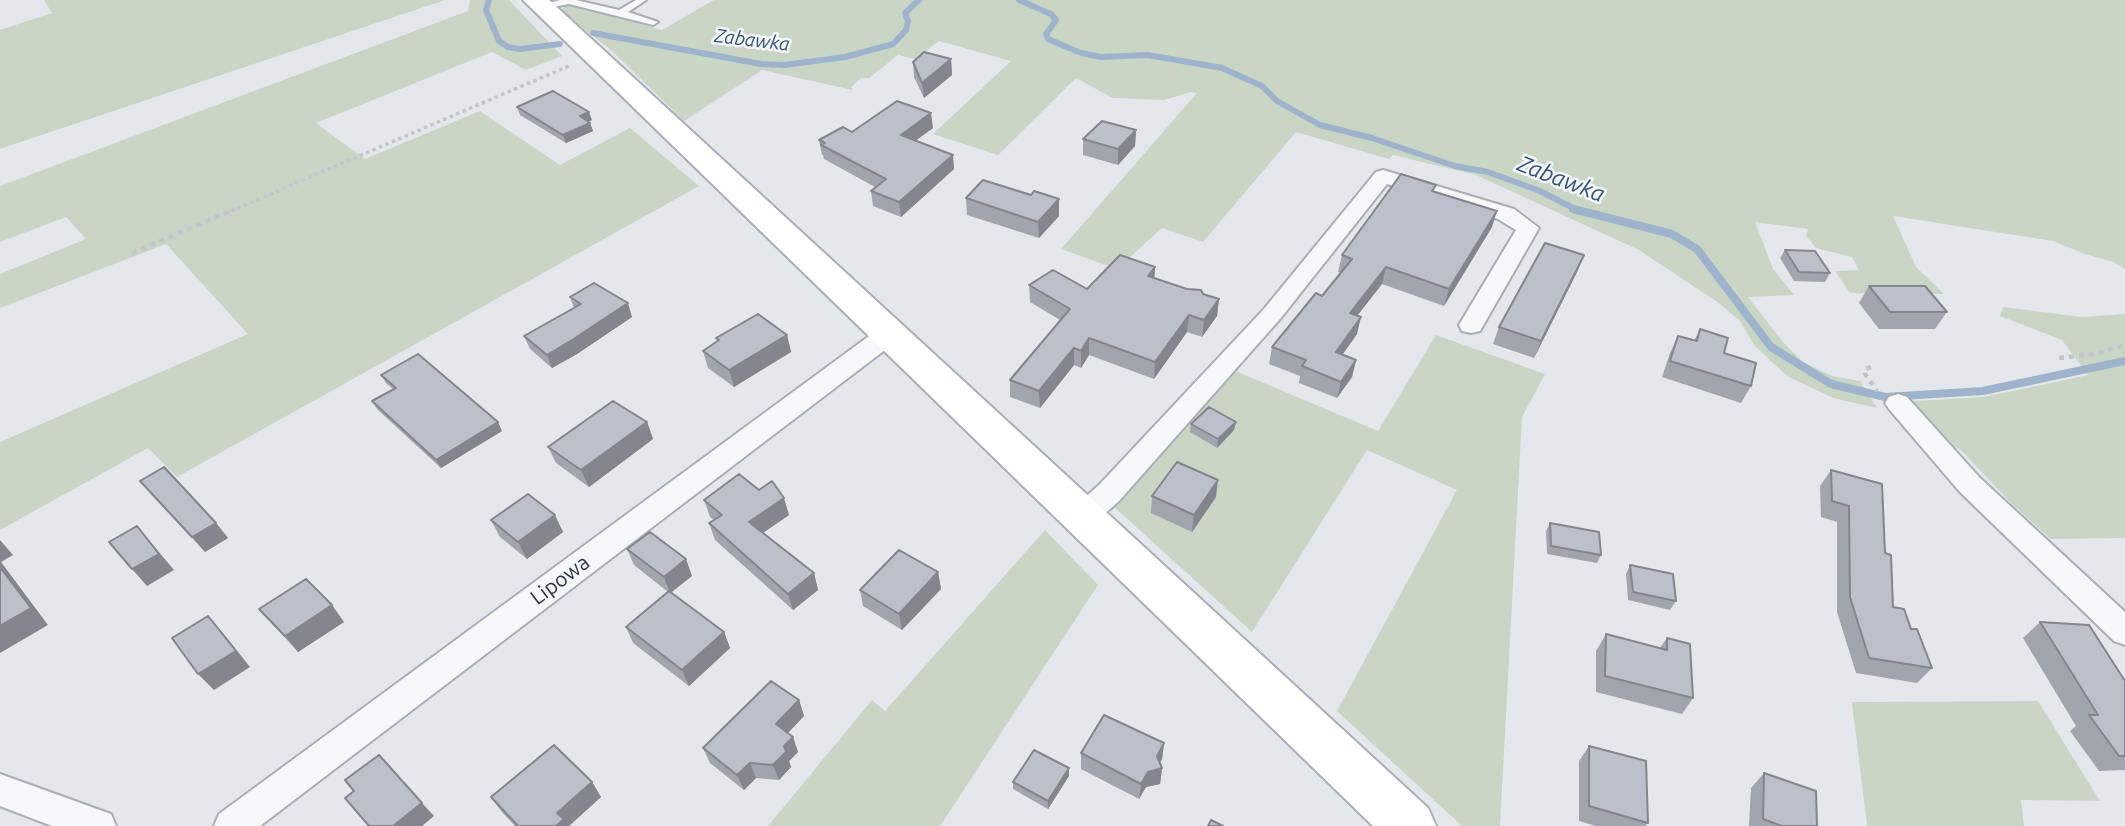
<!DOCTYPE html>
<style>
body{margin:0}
canvas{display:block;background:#e4e7ec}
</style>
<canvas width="2125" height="826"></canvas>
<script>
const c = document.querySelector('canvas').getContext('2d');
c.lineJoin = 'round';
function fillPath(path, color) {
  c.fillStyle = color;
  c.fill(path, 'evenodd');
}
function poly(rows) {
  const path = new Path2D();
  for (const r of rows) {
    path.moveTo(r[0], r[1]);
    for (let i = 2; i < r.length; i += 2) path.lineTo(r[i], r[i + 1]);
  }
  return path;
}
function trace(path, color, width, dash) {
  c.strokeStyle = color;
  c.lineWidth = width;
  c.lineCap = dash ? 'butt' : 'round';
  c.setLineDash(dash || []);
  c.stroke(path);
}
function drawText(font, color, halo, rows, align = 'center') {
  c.font = font + ' Ubuntu,sans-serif';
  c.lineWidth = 5;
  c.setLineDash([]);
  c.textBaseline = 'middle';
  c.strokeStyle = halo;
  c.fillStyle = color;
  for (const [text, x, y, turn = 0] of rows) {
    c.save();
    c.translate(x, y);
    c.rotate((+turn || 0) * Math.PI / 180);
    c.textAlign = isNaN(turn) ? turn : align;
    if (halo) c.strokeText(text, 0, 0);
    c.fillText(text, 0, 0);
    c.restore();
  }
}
fillPath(poly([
 [44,0,445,0,0,149,0,30,52,13],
 [470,0,509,0,562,56,526,70,492,52,316,123,365,159,480,111,560,165,630,128,699,186,177,477,148,448,0,530,0,442,248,334,166,244,0,308,0,274,86,239,66,217,0,242,0,186,468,11],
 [714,0,2125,0,2125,269,2114,262,2085,254,2053,241,1893,216,1916,267,1944,294,1850,293,1835,271,1859,270,1852,257,1816,248,1806,236,1808,229,1755,222,1773,269,1794,295,1748,297,1782,341,1803,362,1832,376,1860,381,1877,408,1833,398,1787,376,1755,346,1740,321,1719,303,1639,250,1476,175,1393,155,1389,159,1296,132,1203,242,1162,228,1117,269,1061,249,1197,93,1191,92,1164,100,1113,98,1076,78,998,155,933,134,1011,61,939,41,915,59,898,55,869,78,861,78,851,87,853,90,762,70,684,121,611,50,561,11,565,6,573,6,662,30],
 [2003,307,2082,317,2125,314,2125,538,2051,539,2012,504,1961,450,1934,435,1908,405,1914,401,1984,397,2088,375,2062,340,2000,316],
 [1436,335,1545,374,1522,417,1500,826,1462,826,1337,711,1457,490,1367,450,1252,632,1113,506,1233,370,1378,431],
 [1045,530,1098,585,940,826,768,826,872,700,885,711],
 [2038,701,2100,801,2021,800,2024,826,1867,826,1852,702]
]), '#c9d6c5');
trace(poly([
 [489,0,486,10,499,41,508,47,520,49,560,44],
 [1019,0,1051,14,1056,20,1046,34,1048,39,1081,53,1101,57,1148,55,1222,68,1262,86,1277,101,1320,125,1372,138,1455,166,1488,172,1540,191,1579,211],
 [593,33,761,64,784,65,845,57,893,44,906,30,908,21,905,13,919,0]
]), '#9fb4cc', 6);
trace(poly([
 [1573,209,1672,234,1697,249,1771,347,1831,384,1885,397,1983,391,2125,361]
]), '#9fb4cc', 8);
const lane = poly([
 [560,0,576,0,619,10,636,0,646,0,628,12,658,22,653,25,569,4,542,9,537,6,560,0]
]);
const street = poly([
 [1383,170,1514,209,1539,228,1480,331,1471,333,1462,331,1459,325,1516,230,1498,219,1387,184,1280,319,1119,501,1092,525,1082,528,1072,525,1068,517,1072,509,1099,485,1264,309,1376,172,1383,170],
 [889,326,898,328,901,334,898,340,260,826,214,826,219,814,880,328,889,326],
 [1898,394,1907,397,1980,478,2125,612,2125,645,2114,641,1960,492,1889,409,1885,403,1889,397,1898,394],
 [0,774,111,814,116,826,52,826,0,806,0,774]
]);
const secondary = poly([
 [523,0,549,0,1428,808,1436,826,1373,826,523,0]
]);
trace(lane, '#a9aeb7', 4);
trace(street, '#a9aeb7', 4);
trace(secondary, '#a9aeb7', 4);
trace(poly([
 [231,211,571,65]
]), '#c2c5cb', 3.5, [3.5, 3.5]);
trace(poly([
 [132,253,235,209],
 [2059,358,2096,354,2125,345],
 [1871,367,1865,369,1865,374,1877,391]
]), '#c2c5cb', 4.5, [5, 5]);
fillPath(lane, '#f7f8fa');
fillPath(street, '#f7f8fa');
fillPath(secondary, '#fff');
fillPath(poly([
 [951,59,952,75,924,98,914,77,913,62],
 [517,107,592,120,588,122,590,123,593,131,566,143,520,115],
 [933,128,915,140,954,169,901,217,873,206,871,191,875,187,824,159,823,155,822,155,819,140,852,132],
 [1136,130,1135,146,1118,165,1083,155,1083,139],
 [1434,191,1492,227,1444,306,1382,284,1357,316,1357,334,1342,355,1356,360,1352,377,1337,398,1299,383,1300,376,1269,364,1272,347,1322,296,1341,273,1338,272,1342,255],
 [966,198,1059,216,1039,238,967,215],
 [1785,250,1830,273,1825,282,1794,281,1780,258],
 [1584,255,1577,272,1534,358,1493,344,1499,327],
 [1155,267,1154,278,1219,299,1217,316,1202,337,1187,332,1154,379,1089,355,1081,368,1074,365,1040,408,1010,397,1010,380,1060,320,1030,302,1029,285,1087,289],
 [1869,286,1947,312,1935,329,1879,329,1859,303],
 [570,297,632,317,577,354,552,368,530,349,524,336,574,308],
 [1700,329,1724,353,1751,386,1741,403,1662,377,1670,353,1678,336,1694,341],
 [787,335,791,352,734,387,708,368,703,351,717,341,716,338],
 [381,375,502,431,441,468,377,409,372,401,393,389,386,383],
 [647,422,653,439,589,487,556,463,548,447],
 [1236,422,1234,430,1217,448,1190,432,1191,424],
 [1831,470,1885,553,1893,607,1911,629,1932,668,1917,683,1856,673,1837,612,1837,522,1821,517,1820,486],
 [140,481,216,523,228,538,205,552],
 [759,490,789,515,763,533,814,573,818,590,793,610,715,540,709,523,714,520,710,517,704,500],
 [1152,496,1216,497,1192,532,1151,513],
 [491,520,563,532,527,559,500,537],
 [1550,523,1601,555,1597,563,1547,554,1546,531],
 [627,549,692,576,671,593,724,632,730,648,689,686,633,643,626,627,668,592,634,565],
 [1630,565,1676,601,1670,610,1628,600,1626,574],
 [938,572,941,589,902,630,863,606,860,590],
 [259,609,344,622,298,652],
 [2040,622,2125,681,2125,770,2099,771,2070,731,2076,726,2023,638],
 [1606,634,1660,648,1667,638,1693,698,1682,714,1596,692,1596,651],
 [799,700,804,716,788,733,793,737,798,752,789,761,791,767,779,780,756,778,744,790,710,763,703,748],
 [1164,743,1162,759,1160,763,1162,768,1160,784,1146,787,1139,799,1081,769,1081,753],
 [1589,746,1648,823,1645,826,1596,826,1579,821,1579,761],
 [1764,773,1817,826,1749,826,1751,788],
 [1069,776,1048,809,1013,789,1013,782],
 [592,782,601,797,569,826,515,826,502,812,491,797]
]), '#a1a5ae');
fillPath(poly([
 [951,59,952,75,924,98,922,83],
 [589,112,592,120,583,124,580,116],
 [931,113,933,128,903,150,901,135],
 [590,123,593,131,566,143,563,135],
 [1136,130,1135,146,1118,165,1118,149],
 [953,155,954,169,901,217,899,202],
 [1059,199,1059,216,1039,238,1038,222],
 [1497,211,1492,227,1444,306,1449,289],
 [1584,255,1577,272,1534,358,1541,341],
 [1155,267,1154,284,1148,276],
 [1386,267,1382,284,1346,330,1350,313],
 [1219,299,1217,316,1202,337,1204,320],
 [628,303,632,317,577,354,552,368,547,355],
 [1189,315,1187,332,1154,379,1155,362],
 [1361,317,1357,334,1332,369,1336,352],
 [787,335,791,352,734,387,729,370],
 [1089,338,1089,355,1081,368,1081,351],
 [1074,348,1074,365,1040,408,1039,391],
 [1356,360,1352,377,1337,398,1341,382],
 [498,422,502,431,441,468,436,460],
 [647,422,653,439,589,487,581,470],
 [1236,422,1234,430,1217,448,1218,439],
 [1218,480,1216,497,1192,532,1194,515],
 [784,498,789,515,754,539,749,522],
 [555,515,563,532,527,559,518,542],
 [216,523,228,538,205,552,192,537],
 [137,526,174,570,147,586,132,569],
 [0,540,13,555,1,562,48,625,0,653],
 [686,559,692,576,670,593,664,577],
 [938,572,941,589,902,630,899,614],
 [814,573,818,590,793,610,788,594],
 [332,605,344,622,298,652,285,636],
 [208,616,223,633,250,667,214,690,198,674],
 [724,632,730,648,689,686,682,670],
 [799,700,804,716,781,740,776,724],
 [793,737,798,752,789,761,791,767,779,780,773,765,784,746],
 [1164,743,1162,759,1156,770,1162,768,1160,784,1146,787,1139,799,1141,784],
 [750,763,756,778,744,790,737,775],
 [1069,768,1069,776,1048,809,1048,801],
 [592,782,601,797,569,826,556,826,557,813],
 [422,803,434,816,422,826,393,826]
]), '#83868d');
const building = poly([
 [924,52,951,59,922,83,913,62,924,52],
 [553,91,589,112,580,116,590,123,563,135,517,107,553,91],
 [897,101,931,113,901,135,953,155,899,202,871,191,886,179,821,145,825,143,819,140,843,127,852,132,897,101],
 [1102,121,1136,130,1118,149,1083,139,1102,121],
 [1401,174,1436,185,1432,191,1497,211,1449,289,1386,267,1350,313,1361,317,1336,352,1356,360,1341,382,1302,366,1306,360,1272,347,1316,293,1322,296,1352,259,1342,255,1401,174],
 [983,180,1031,195,1034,191,1059,199,1038,222,966,198,983,180],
 [1545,243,1584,255,1541,341,1499,327,1545,243],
 [1785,250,1815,251,1830,273,1799,272,1785,250],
 [1120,255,1155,267,1148,276,1187,289,1201,290,1203,294,1219,299,1204,320,1189,315,1155,362,1089,338,1081,351,1074,348,1039,391,1010,380,1070,309,1029,285,1053,270,1087,289,1120,255],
 [594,283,628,303,572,340,547,355,524,336,581,304,570,297,594,283],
 [1869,286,1925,286,1947,312,1890,312,1869,286],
 [758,314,787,335,729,370,703,351,719,340,716,338,758,314],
 [1700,329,1728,338,1724,353,1756,363,1751,386,1670,361,1678,336,1697,341,1700,329],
 [418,354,498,422,436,460,372,401,396,388,381,375,418,354],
 [613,401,647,422,581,470,548,447,613,401],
 [1209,407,1236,422,1218,439,1191,424,1209,407],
 [1177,462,1218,480,1194,515,1152,496,1177,462],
 [164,467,216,523,192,537,140,481,164,467],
 [1831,470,1882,484,1885,553,1891,555,1893,607,1904,609,1911,629,1917,629,1932,668,1869,658,1850,597,1849,506,1832,501,1831,470],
 [739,474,759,490,772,481,784,498,749,522,814,573,788,594,709,523,722,515,704,500,739,474],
 [528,494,555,515,518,542,491,520,528,494],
 [1550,523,1599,532,1601,555,1551,546,1550,523],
 [137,526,159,554,132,569,109,542,137,526],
 [650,532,686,559,664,577,627,549,650,532],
 [899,550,938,572,899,614,860,590,899,550],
 [1630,565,1673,574,1676,601,1633,592,1630,565],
 [0,567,31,608,0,626,0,567],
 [306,579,332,605,285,636,259,609,306,579],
 [669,591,724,632,682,670,626,627,669,591],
 [208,616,236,651,198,674,172,638,208,616],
 [2040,622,2089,625,2125,681,2125,756,2119,756,2089,715,2098,715,2040,622],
 [1606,634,1667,650,1667,638,1690,644,1693,698,1605,676,1606,634],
 [771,681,799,700,776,724,793,737,784,746,786,752,773,765,750,763,737,775,703,748,771,681],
 [1104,715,1164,743,1157,756,1162,768,1148,772,1141,784,1081,753,1104,715],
 [554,745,592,782,557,813,564,819,556,826,518,826,491,797,554,745],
 [1589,746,1646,761,1648,823,1589,806,1589,746],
 [1034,750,1069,768,1048,801,1013,782,1034,750],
 [379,755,422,803,393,826,369,826,345,798,354,791,345,780,379,755],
 [1764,773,1816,791,1817,826,1782,826,1763,819,1764,773],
 [1211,820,1223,826,1208,826,1211,820]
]);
fillPath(building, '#bbc0ca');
trace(building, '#83868d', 2);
drawText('italic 19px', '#34527a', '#f4f6f9', [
 ["Zabawka",752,40,7]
]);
drawText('21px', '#2b3445', '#f4f6f9', [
 ["Lipowa",560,580,-37]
]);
drawText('italic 23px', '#34527a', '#f4f6f9', [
 ["Zabawka",1561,179,21]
]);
</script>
